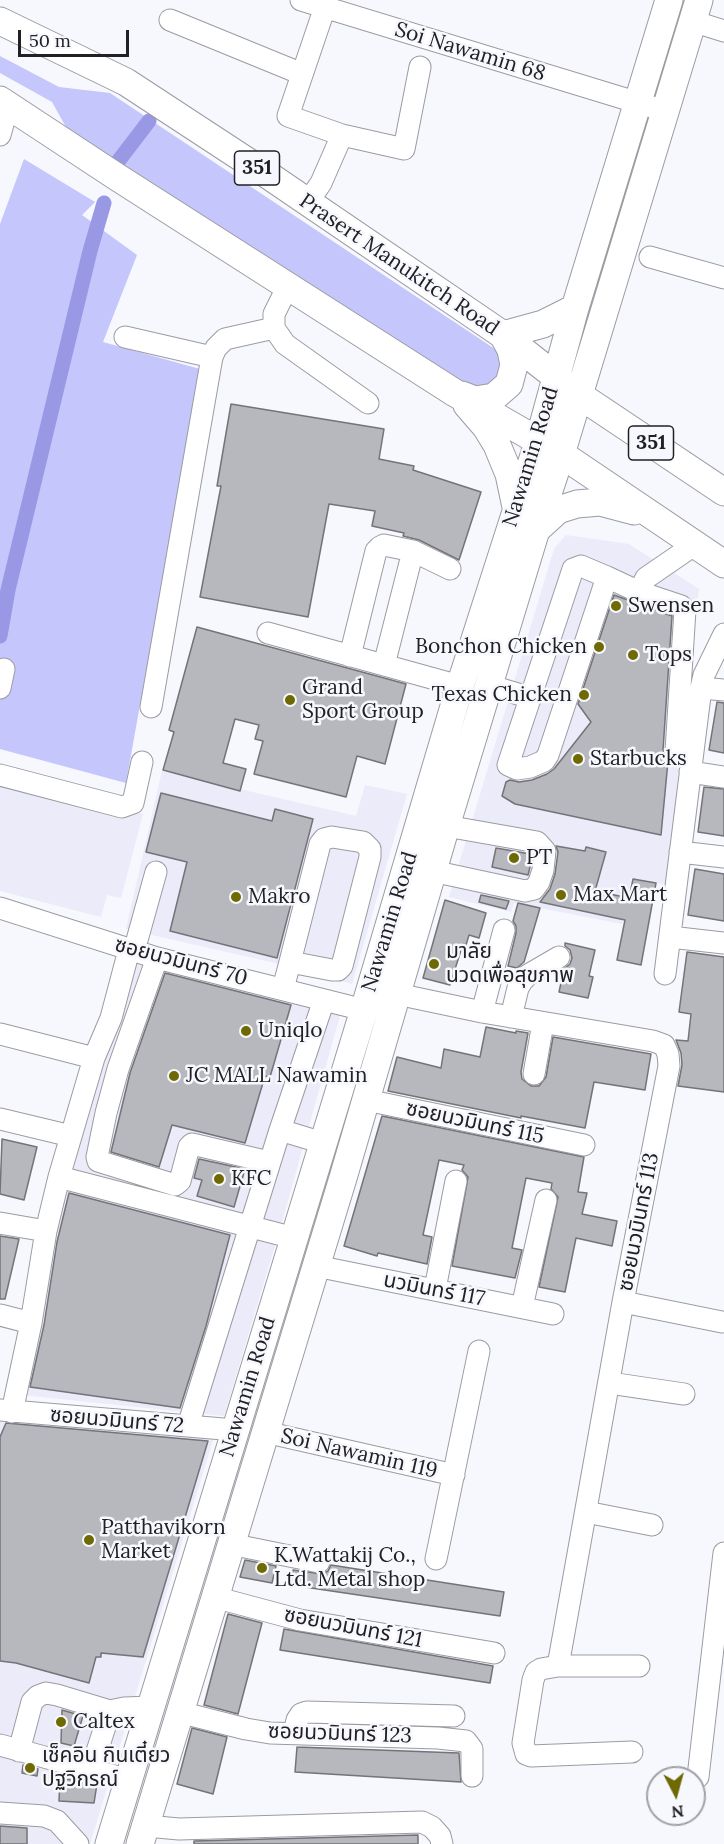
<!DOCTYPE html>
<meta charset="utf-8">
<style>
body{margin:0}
#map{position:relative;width:724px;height:1844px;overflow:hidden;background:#f7f7fe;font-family:Lora,serif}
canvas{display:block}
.north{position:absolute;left:646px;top:1766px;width:60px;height:60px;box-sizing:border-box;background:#f7f7fe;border:2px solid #a1a1a7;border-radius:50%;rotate:174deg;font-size:16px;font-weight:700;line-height:24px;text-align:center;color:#212124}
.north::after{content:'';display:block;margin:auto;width:21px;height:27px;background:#6f6902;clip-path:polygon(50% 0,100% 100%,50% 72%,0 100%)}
.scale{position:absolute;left:18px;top:30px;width:111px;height:27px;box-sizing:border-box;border:3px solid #212124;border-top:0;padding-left:8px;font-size:18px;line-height:21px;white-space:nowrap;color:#212124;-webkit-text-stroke:4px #f7f7fe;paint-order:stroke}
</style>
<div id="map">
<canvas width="724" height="1844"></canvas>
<div class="north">N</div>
<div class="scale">50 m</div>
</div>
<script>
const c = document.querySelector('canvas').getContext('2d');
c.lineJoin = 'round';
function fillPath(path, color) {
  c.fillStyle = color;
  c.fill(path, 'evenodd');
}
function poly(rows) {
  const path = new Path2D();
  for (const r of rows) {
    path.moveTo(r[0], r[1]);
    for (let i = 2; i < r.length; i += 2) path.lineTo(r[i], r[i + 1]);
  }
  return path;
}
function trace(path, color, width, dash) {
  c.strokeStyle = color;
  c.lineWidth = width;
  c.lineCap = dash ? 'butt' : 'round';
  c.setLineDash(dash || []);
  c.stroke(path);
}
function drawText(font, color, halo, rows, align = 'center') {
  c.font = font + ' Lora,"Noto Sans Thai",serif';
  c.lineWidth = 5;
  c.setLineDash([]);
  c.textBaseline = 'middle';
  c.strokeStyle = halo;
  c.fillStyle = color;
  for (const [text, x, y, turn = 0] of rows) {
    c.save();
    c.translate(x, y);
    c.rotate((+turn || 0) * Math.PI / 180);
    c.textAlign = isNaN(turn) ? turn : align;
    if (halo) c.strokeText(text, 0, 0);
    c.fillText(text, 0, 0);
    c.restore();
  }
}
fillPath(poly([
 [566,535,629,544,699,589,666,885,631,878,622,924,514,903,511,912,449,897,554,549],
 [162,771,356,816,365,785,407,794,352,984,279,964,126,929],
 [0,776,143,814,121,898,107,895,101,917,0,891],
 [133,956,341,1012,280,1229,224,1416,21,1395,68,1176],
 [0,1416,214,1437,90,1844,0,1844]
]), '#ebebf9');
fillPath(poly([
 [0,56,59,87,110,93,501,353,500,380,474,394,76,145,52,102,0,73],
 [24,159,95,202,82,215,137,255,103,342,200,369,126,783,0,749,0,224]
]), '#c5c6fb');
trace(poly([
 [116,164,149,121],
 [0,636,8,590,90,251,104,203]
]), '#9998e5', 15);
const building = poly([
 [231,404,384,429,379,459,414,466,413,470,481,492,459,560,419,540,403,536,404,533,372,526,375,511,329,504,308,617,200,597,221,486,217,486,231,404],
 [614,595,672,616,663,750,668,761,661,835,515,804,502,796,506,782,510,780,519,782,532,780,547,774,554,769,591,722,578,704,614,595],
 [197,627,406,684,385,764,357,756,346,797,254,774,263,741,255,739,259,725,235,719,223,763,246,769,240,791,163,770,174,732,169,730,197,627],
 [717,702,724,703,724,753,709,750,717,702],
 [704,787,724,789,724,836,698,832,704,787],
 [161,793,272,821,275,809,313,819,277,958,170,931,187,862,146,852,161,793],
 [556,846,585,851,586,847,606,852,595,891,629,898,633,879,656,883,641,965,617,960,625,920,540,902,550,889,555,874,558,852,556,846],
 [496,848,530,854,530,867,528,875,492,867,496,848],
 [695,869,724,874,724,921,688,915,695,869],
 [481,895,509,901,506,909,479,902,481,895],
 [445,900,486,913,479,938,469,935,466,945,463,944,450,985,423,978,445,900],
 [518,903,540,908,524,962,517,968,508,966,516,933,516,926,513,921,518,903],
 [565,943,595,950,589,976,593,977,588,998,559,992,564,969,570,964,572,958,570,950,565,946,565,943],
 [687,952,724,957,724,1092,678,1086,682,1065,681,1053,676,1040,688,1041,691,1014,679,1012,687,952],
 [165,973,291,1005,270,1077,265,1076,245,1143,172,1125,159,1167,111,1152,130,1073,165,973],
 [486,1027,516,1033,516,1031,528,1033,521,1072,522,1079,531,1086,539,1086,546,1077,553,1037,651,1054,645,1090,594,1082,585,1128,521,1116,521,1118,388,1091,397,1057,441,1068,444,1049,480,1057,486,1027],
 [382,1116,584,1157,578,1192,587,1193,582,1214,617,1221,612,1246,576,1238,565,1292,539,1287,558,1197,551,1189,552,1183,526,1178,512,1248,522,1250,515,1278,452,1266,468,1177,462,1170,464,1165,439,1160,423,1235,432,1237,427,1264,378,1253,377,1256,344,1246,382,1116],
 [2,1139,37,1147,24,1200,0,1194,2,1139],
 [199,1159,245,1169,234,1207,197,1196,202,1180,194,1178,199,1159],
 [69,1193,230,1235,206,1326,180,1408,30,1387,44,1325,57,1242,69,1193],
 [0,1236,19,1239,5,1299,0,1299,0,1236],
 [6,1423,208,1441,143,1657,101,1653,101,1657,96,1657,89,1683,16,1663,0,1661,0,1437,6,1423],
 [245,1560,276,1566,272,1583,240,1577,245,1560],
 [331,1565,504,1592,500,1616,291,1585,293,1570,322,1574,328,1571,331,1565],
 [228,1614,262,1623,238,1714,204,1705,228,1614],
 [284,1629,493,1666,490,1683,280,1650,284,1629],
 [62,1710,83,1716,74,1746,61,1743,62,1710],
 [192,1728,227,1737,213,1794,177,1784,192,1728],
 [297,1747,459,1753,461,1782,295,1772,297,1747],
 [23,1765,38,1769,37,1776,22,1773,23,1765],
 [60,1779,80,1780,97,1784,94,1803,59,1801,60,1779],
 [0,1826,27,1828,27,1844,0,1844,0,1826],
 [418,1835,418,1844,194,1844,194,1841,418,1835]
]);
fillPath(building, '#b7b7be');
trace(building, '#737379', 1.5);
const minor = poly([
 [301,0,665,111],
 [325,7,288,116,342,135,404,149,420,67],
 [170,20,302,74],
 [692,21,724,31],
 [0,135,8,106],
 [308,202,321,183,342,135],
 [650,257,724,278],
 [288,286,274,314,274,328,285,344,368,403],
 [125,337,212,357,151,707],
 [212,357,216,348,225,339,274,328],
 [607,577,548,755,544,761,530,767,517,769,508,765,573,569,581,566,607,577,639,592,681,606,685,610,676,751],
 [639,592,646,578,694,545],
 [268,633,460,686],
 [350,656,376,551,380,547,384,545,413,551,450,569],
 [384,665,413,551],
 [488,685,531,698],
 [0,688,4,669],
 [701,688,724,690],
 [690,772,724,777],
 [0,775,122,807,133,803,142,762],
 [680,852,724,857],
 [432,871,525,891,534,889,539,882,543,870,545,851,537,842,446,826],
 [0,908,157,958,364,1010],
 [670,937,724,943],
 [134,951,156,872],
 [157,958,118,1069,106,1113,97,1157,98,1161,175,1185,180,1181,189,1147,192,1144,269,1162],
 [665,974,701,688,704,675,724,634],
 [283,989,290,962,320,844,324,839,332,837,363,842,370,849,370,857,342,966,338,970,332,970,290,962],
 [397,994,482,1012,653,1041,664,1045,668,1054,669,1066,623,1302,558,1666],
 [482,1012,504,930],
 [511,1017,518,988,522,981,528,975,559,957],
 [0,1034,94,1058],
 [534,1074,543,1023],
 [366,1100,584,1145],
 [0,1119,71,1136],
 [280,1130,324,1000],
 [59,1177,294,1238],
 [0,1223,46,1231],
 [316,1266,553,1314],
 [435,1289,456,1181],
 [623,1302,722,1322],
 [522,1307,546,1200],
 [0,1315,31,1323],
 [610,1383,684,1394],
 [0,1410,235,1430],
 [12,1412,31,1323,46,1231,59,1177,94,1058,111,1018,129,950],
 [188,1426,280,1130,323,1143],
 [265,1432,454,1475],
 [586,1512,652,1525],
 [230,1544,319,1562],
 [436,1559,479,1351],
 [214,1597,300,1620,494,1653],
 [179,1712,246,1729,270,1733,438,1738,466,1741,472,1749,472,1776],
 [294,1733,297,1720,301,1714,307,1712,454,1716],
 [0,1745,129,1780],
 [19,1751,32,1702,38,1696,46,1693,57,1695,110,1711],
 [632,1752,531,1756,526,1754,523,1743,533,1680,536,1672,541,1669,558,1666,639,1666],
 [91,1770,110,1711,124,1708,151,1707],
 [698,1777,724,1553],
 [0,1813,44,1816,57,1821,78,1844],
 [146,1826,179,1829,422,1822,432,1827,440,1836,442,1844]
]);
const major = poly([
 [0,21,126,82,268,175,503,335,579,395,724,492],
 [0,100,117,177,455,393,561,454,724,564],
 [503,335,543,324,575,308],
 [462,395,475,400,494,397,509,384,514,365,511,350,503,335],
 [467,405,486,427,497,445,509,474,516,507],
 [536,530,558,510,577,504,600,502,634,511],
 [109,1844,364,1010,460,686,539,440,575,308,669,0],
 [140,1844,343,1178,446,826,536,530,561,454,699,0]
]);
trace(minor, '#9b9ca2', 23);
trace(major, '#9b9ca2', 29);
trace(minor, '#fff', 21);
trace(major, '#fff', 27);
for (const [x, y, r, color] of [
 [616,606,6,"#6f6902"],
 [599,647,6,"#6f6902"],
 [633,655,6,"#6f6902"],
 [584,695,6,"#6f6902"],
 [290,700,6,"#6f6902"],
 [578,759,6,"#6f6902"],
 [514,858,6,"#6f6902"],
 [561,895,6,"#6f6902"],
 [236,897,6,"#6f6902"],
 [434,964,6,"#6f6902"],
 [246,1031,6,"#6f6902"],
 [174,1076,6,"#6f6902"],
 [219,1179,6,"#6f6902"],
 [89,1540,6,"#6f6902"],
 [262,1568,6,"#6f6902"],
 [61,1722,6,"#6f6902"],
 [30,1768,6,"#6f6902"]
]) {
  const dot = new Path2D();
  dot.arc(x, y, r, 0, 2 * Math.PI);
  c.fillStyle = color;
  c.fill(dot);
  trace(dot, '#f7f7fe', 2);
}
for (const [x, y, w] of [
 [257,168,45],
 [651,443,45]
]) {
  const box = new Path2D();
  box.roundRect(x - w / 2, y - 17, w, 34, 4.5);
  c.fillStyle = '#f7f7fe';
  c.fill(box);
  trace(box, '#212124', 1.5);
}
drawText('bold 20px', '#212124', null, [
 ["351",257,168],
 ["351",651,443]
]);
drawText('21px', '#212124', '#f7f7fe', [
 ["Soi Nawamin 68",470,52,17],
 ["Prasert Manukitch Road",399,265,34],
 ["Nawamin Road",531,457,-73],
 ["Nawamin Road",390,922,-73],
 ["ซอยนวมินทร์ 70",181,962,15],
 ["ซอยนวมินทร์ 115",475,1123,12],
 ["ซอยนวมินทร์ 113",639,1222,-79],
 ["นวมินทร์ 117",434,1290,11],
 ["Nawamin Road",248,1387,-73],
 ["ซอยนวมินทร์ 72",117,1421,5],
 ["Soi Nawamin 119",359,1454,13],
 ["ซอยนวมินทร์ 121",353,1628,11],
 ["ซอยนวมินทร์ 123",340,1734,2]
]);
drawText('21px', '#212124', '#f7f7fe', [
 ["Swensen",628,606],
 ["Bonchon Chicken",587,647,"right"],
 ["Tops",645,655],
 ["Grand",302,688],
 ["Sport Group",302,712],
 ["Texas Chicken",572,695,"right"],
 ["Starbucks",590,759],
 ["PT",526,858],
 ["Max Mart",573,895],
 ["Makro",248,897],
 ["มาลัย",446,952],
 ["นวดเพื่อสุขภาพ",446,976],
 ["Uniqlo",258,1031],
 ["JC MALL Nawamin",186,1076],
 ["KFC",231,1179],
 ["Patthavikorn",101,1528],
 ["Market",101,1552],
 ["K.Wattakij Co.,",274,1556],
 ["Ltd. Metal shop",274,1580],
 ["Caltex",73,1722],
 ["เช็คอิน กินเตี๋ยว",42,1756],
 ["ปฐวิกรณ์",42,1780]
], 'left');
</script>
